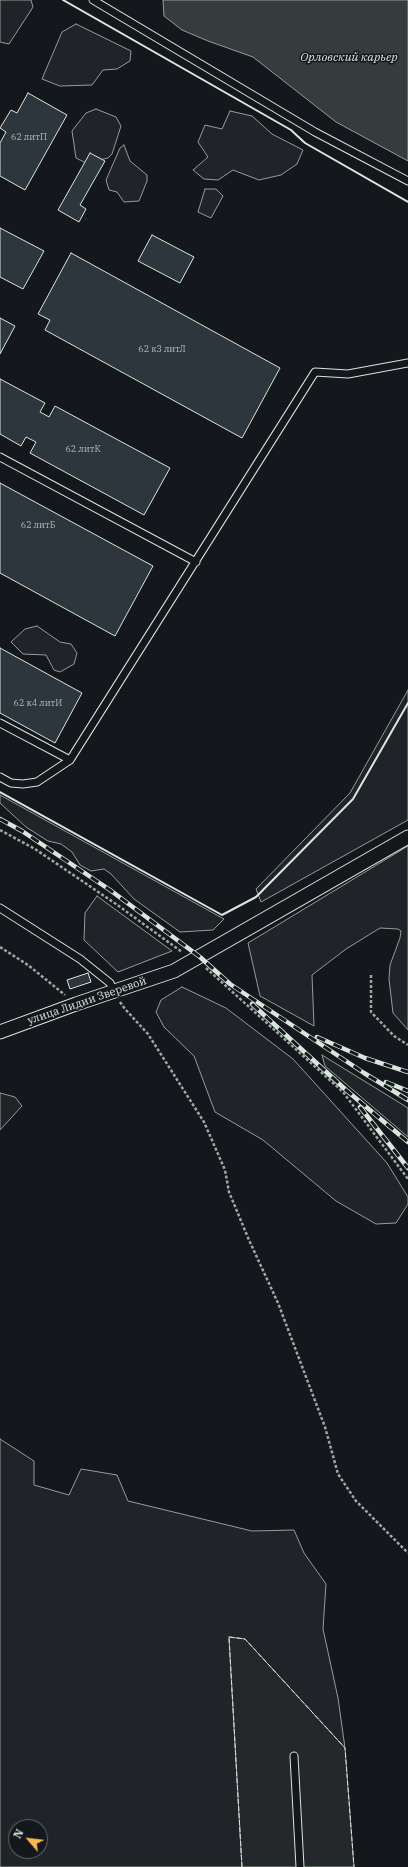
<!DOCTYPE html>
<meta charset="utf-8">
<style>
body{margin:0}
#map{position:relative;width:408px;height:1867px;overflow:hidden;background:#14181c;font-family:"IBM Plex Serif",serif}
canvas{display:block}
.north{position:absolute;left:8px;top:1819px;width:40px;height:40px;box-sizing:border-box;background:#14181c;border:1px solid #626a69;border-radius:50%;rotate:298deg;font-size:11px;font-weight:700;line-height:16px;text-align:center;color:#d8e6dc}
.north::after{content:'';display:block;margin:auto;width:14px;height:18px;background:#ffb74d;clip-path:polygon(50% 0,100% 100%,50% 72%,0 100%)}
</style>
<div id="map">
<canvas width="408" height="1867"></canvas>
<div class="north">N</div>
</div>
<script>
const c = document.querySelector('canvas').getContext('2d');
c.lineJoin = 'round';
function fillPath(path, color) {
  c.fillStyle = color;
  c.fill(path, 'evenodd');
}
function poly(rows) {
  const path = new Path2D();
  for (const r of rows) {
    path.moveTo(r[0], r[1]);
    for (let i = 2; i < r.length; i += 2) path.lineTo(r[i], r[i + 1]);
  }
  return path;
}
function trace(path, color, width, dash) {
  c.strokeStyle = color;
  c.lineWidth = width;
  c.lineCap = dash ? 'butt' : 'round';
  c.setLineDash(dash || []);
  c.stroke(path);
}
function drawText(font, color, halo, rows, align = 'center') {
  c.font = font + ' "IBM Plex Serif",serif';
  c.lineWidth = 3;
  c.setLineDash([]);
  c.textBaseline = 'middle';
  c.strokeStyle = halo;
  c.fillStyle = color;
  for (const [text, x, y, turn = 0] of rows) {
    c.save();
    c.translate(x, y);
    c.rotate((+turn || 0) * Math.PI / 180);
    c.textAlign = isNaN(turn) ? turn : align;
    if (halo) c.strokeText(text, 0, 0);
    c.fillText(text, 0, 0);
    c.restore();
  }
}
const green = poly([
 [0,0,31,0,33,7,9,44,0,42,0,0],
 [76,24,131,51,130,61,117,69,103,70,92,85,60,86,42,79,62,32,76,24],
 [96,109,116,117,121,126,112,154,108,158,86,163,76,158,72,131,86,113,96,109],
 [230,111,252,116,272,134,303,150,297,164,281,175,259,180,233,170,218,180,204,179,193,170,208,157,198,142,205,125,222,129,230,111],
 [124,145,130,161,147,175,147,181,139,201,124,202,117,192,109,190,106,180,120,148,124,145],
 [205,189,216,189,223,196,211,218,198,212,205,189],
 [37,626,60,642,71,644,77,653,74,664,60,672,54,670,46,655,23,654,11,642,25,629,37,626],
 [408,690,408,820,261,902,256,889,350,793,408,690],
 [0,795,224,919,213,930,180,932,134,899,111,874,104,869,91,871,80,865,72,852,61,844,48,841,26,827,0,803,0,795],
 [408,846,408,1030,393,1013,389,979,390,965,400,938,401,931,398,929,380,928,346,949,312,975,314,1026,260,996,248,943,408,846],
 [97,896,172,951,118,972,84,940,85,913,97,896],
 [182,987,226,1008,293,1059,387,1163,408,1197,408,1204,396,1223,376,1224,336,1201,263,1140,215,1112,194,1056,164,1027,156,1012,161,1000,182,987],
 [322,1055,408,1108,408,1137,325,1066,322,1055],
 [0,1093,15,1097,22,1106,0,1130,0,1093],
 [0,1439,34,1461,34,1485,69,1495,81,1469,117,1475,128,1501,252,1531,294,1530,304,1553,326,1584,323,1629,338,1698,345,1748,245,1639,229,1637,242,1867,0,1867,0,1439],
 [16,1827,40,1827,40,1851,16,1851,16,1827]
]);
fillPath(green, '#202428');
trace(green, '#939e99', 1);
const parking = poly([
 [229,1637,245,1639,345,1748,354,1867,242,1867,229,1637]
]);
fillPath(parking, '#24282b');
trace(parking, '#939e99', 1);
const water = poly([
 [163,0,408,0,408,161,336,122,253,57,208,41,182,30,164,16,163,0]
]);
fillPath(water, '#363b3e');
trace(water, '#939e99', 1);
const building = poly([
 [28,93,67,115,25,190,0,176,0,143,6,132,0,128,11,110,17,113,28,93],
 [90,153,105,161,80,205,86,209,79,222,58,210,90,153],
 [0,228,44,251,23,289,0,277,0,228],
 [152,235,194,257,180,283,138,261,152,235],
 [71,253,280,368,242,438,45,330,50,320,38,314,71,253],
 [0,318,15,326,0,354,0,318],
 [0,379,45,403,40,412,49,417,55,406,170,468,144,515,30,453,36,442,26,437,21,446,0,434,0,379],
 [0,483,153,566,115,636,0,573,0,483],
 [0,648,82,693,55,743,0,713,0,648],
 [88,973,91,982,70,989,67,980,88,973]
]);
fillPath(building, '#2c363c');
trace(building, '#d8e6dc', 1);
const service = poly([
 [93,0,315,132,408,181],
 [0,457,196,562],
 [0,723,70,760,315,372,348,374,408,363],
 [0,777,11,783,23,784,37,782,70,760],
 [0,908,80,959,110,983,114,991],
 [294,1756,300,1867]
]);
const minor = poly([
 [0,1032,76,1004,174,971,408,837]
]);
trace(service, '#d8e6dc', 9);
trace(minor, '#d8e6dc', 15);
trace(poly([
 [0,830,35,849,116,904,182,952],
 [0,947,28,965,65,995],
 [206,968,343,1092,408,1179],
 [371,975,371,1012,394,1036,408,1045],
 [120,1002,125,1009,148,1034,204,1122,225,1170,229,1192,249,1240,278,1303,325,1427,338,1474,356,1501,408,1553]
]), '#9da8a2', 2.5, [3, 2]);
trace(service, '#14181c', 7);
trace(minor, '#14181c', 13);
const rail = poly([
 [0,819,22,831,110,890,200,957,230,984,364,1073,408,1100],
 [252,1004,346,1090,408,1142],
 [317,1037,365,1058,408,1072],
 [386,1082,408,1091],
 [360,1107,408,1168]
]);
trace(rail, '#d8e6dc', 4.5);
trace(rail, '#14181c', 3, [9]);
trace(poly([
 [242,1867,229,1637,245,1639,345,1748,354,1867]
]), '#d8e6dc', 1, [5, 2]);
trace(poly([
 [63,0,291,130,305,143,408,202],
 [0,792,222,915,256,897,353,799,408,703]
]), '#d8e6dc', 2);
drawText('9px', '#adbab4', null, [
 ["62 литП",29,137],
 ["62 к3 литЛ",162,349],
 ["62 литК",83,449],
 ["62 литБ",38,525],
 ["62 к4 литИ",38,703]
]);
drawText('11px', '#d8e6dc', '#14181c', [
 ["улица Лидии Зверевой",87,1001,-19]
]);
drawText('italic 12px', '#d8e6dc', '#14181c', [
 ["Орловский карьер",349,58]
]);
</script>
